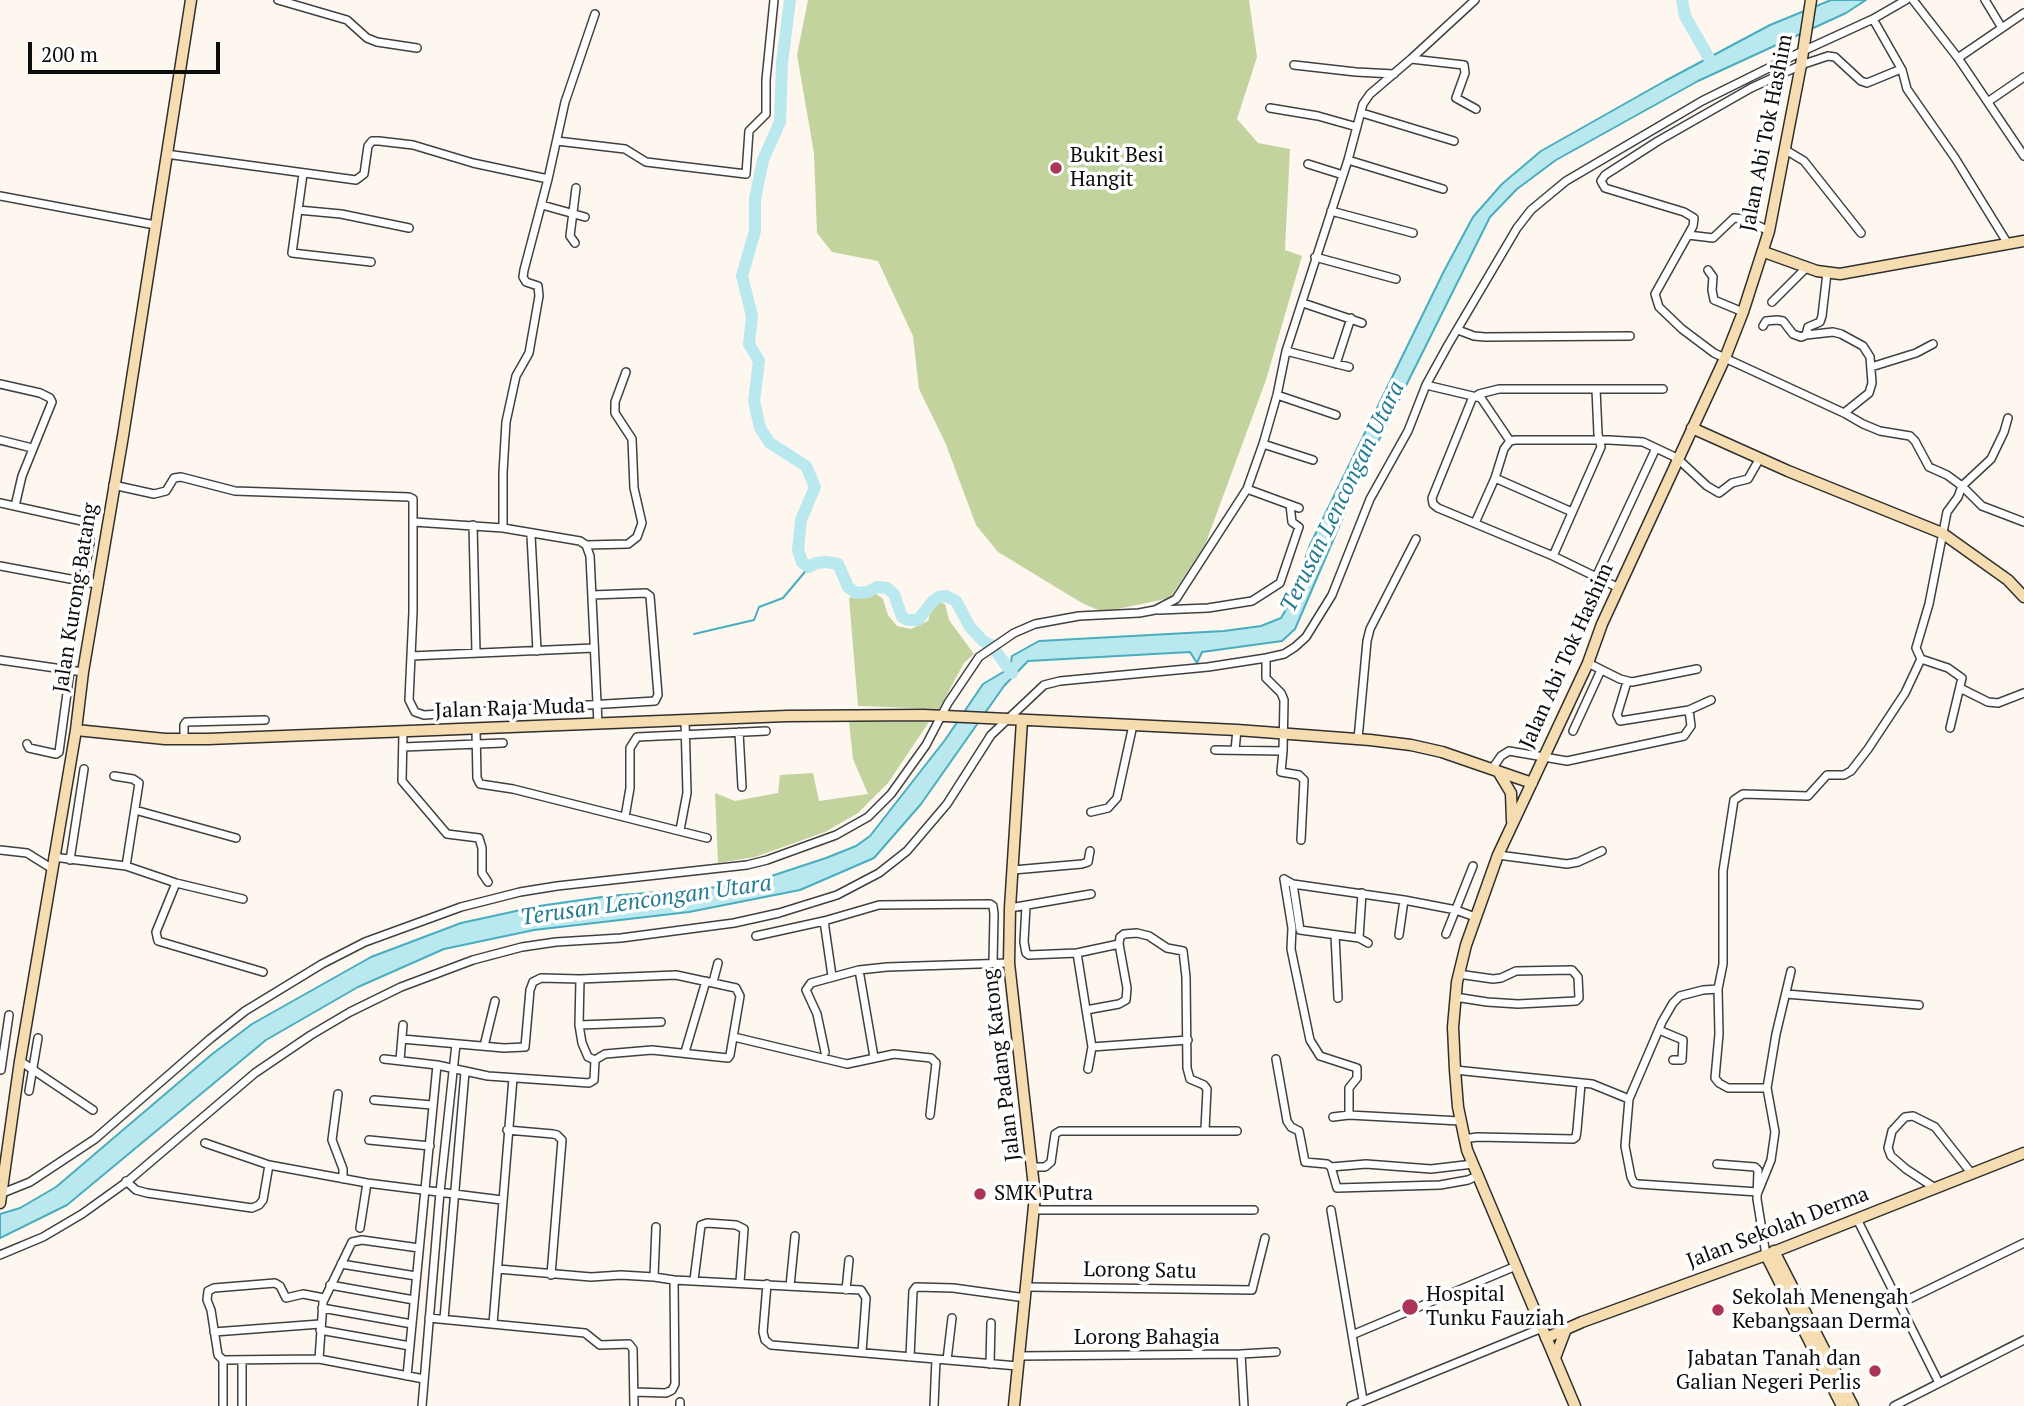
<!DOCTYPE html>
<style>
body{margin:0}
#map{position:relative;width:2024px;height:1406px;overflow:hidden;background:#fdf7ef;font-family:"PT Serif",serif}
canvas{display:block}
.scale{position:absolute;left:28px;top:42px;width:192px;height:32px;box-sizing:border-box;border:4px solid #0d0d0d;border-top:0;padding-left:9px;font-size:21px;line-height:24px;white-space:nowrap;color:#0d0d0d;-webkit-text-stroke:5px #fff;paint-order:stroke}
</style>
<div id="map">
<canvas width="2024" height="1406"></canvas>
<div class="scale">200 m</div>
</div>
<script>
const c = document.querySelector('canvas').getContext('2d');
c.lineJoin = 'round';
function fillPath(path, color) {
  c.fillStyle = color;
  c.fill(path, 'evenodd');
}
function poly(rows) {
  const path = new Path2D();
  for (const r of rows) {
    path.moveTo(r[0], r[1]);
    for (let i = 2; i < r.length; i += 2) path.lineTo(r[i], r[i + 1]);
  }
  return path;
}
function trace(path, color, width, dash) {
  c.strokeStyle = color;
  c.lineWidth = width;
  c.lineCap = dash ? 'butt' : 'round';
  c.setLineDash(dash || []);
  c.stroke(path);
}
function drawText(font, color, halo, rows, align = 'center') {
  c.font = font + ' "PT Serif",serif';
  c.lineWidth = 7;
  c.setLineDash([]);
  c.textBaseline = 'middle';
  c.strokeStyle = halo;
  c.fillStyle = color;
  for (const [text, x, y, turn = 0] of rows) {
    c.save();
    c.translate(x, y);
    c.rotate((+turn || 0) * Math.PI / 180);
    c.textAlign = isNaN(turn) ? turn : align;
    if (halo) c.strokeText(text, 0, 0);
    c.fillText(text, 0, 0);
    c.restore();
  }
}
fillPath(poly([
 [808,0,1249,0,1257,57,1237,119,1258,143,1290,149,1285,250,1302,256,1266,380,1205,545,1170,598,1103,612,1082,603,998,552,976,525,945,442,919,389,913,336,878,261,832,252,817,233,814,153,797,55],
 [875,593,883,599,888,615,897,626,911,629,928,621,934,601,945,604,949,620,974,654,964,663,939,709,858,706,849,598],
 [849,722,929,722,888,783,858,813,825,832,755,857,718,863,715,793,735,801,778,793,780,775,813,773,819,801,868,794,853,759]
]), '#c3d39d');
const water = poly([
 [1831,0,1866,0,1846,13,1698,81,1556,160,1517,189,1490,217,1359,480,1295,629,1282,641,1202,652,1197,663,1190,652,1028,661,1004,686,921,804,874,858,800,890,689,912,534,930,444,949,358,987,266,1040,67,1205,0,1238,0,1214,20,1208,56,1187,211,1055,252,1024,371,957,461,923,539,906,609,896,744,885,826,858,856,846,870,836,945,740,983,684,1010,668,1012,656,1039,641,1224,631,1261,626,1281,618,1289,604,1310,545,1444,271,1473,217,1502,184,1541,151,1665,81,1770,25,1831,0]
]);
fillPath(water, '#b9e8ef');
trace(water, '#48adbe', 2);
trace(poly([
 [694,634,754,620,759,607,783,598,809,567]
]), '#48adbe', 2);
trace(poly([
 [790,0,782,63,780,122,763,160,755,199,755,231,742,276,752,316,749,344,759,361,754,401,760,428,770,443,806,466,815,487,801,520,798,550,802,562,809,567,816,563,826,562,838,564,848,587,856,593,868,592,877,587,887,588,894,594,902,617,908,620,918,620,933,601,939,597,946,596,956,601,970,627,983,641,991,645,1012,673],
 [1682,0,1685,16,1709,58,1711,67]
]), '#b9e8ef', 12);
const street = poly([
 [278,0,347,20,367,38,377,42,417,48],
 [1913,0,1958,58,2024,156],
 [1985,0,2002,28],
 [1873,19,1902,70,1907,89,1955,158,2008,244],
 [1958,58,2024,13],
 [1411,59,1464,65,1465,73,1456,98,1476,109],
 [1294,65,1356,72,1394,74],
 [1901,69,1867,83,1861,81,1835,57,1828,56,1801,65,1751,88,1658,141,1605,175,1601,181,1605,188,1684,212,1694,218,1693,226,1655,294,1659,307,1682,329,1714,353,1844,413,1863,424,1880,431,1910,436,1915,441,1929,467,1947,475,1962,486,1982,506,2024,522],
 [1989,101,2024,77],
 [1270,108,1318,116,1357,127],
 [1362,113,1454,141],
 [557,141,625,149,646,162,746,174,749,131,766,114,766,80,774,0],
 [1784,149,1804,161,1861,233],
 [166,154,356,180,364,174,368,146,372,141,379,141,413,145,473,163,548,179],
 [1348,160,1443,189],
 [1308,164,1343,175],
 [303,174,292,253,371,262],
 [0,196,155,225],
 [542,205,585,217],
 [298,210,341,214,409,228],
 [1331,211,1413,233],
 [1688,235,1713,238,1734,218,1744,219,1769,231],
 [575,243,570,236,576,188],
 [1315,257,1396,279],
 [1708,270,1713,277,1712,290,1714,300,1743,312],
 [1772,302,1807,267],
 [1303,303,1362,323],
 [1763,326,1766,321,1777,320,1783,321,1793,334,1801,337,1806,335,1808,327,1820,322,1822,316,1827,273],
 [1458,330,1474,336,1485,337,1630,336],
 [1806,335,1833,332,1841,334,1863,346,1870,357,1872,383,1869,393,1844,413],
 [1286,351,1349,367],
 [1336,364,1351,318],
 [1871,367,1916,353,1933,344],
 [0,384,40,393,50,398,52,402,22,476,15,506],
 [1426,385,1481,398,1510,441],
 [1277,395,1336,415],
 [0,440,32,448],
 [1263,444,1313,460],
 [1495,478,1572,512],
 [113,485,154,494,166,491,174,478,181,477,235,491,409,497,413,499,413,612,409,700,415,712,424,715,655,701,658,695,650,596,646,593,592,595],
 [1247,489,1299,508],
 [0,503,82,521,90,526,90,543,77,609],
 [414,522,503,528,580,541,586,545,590,556,598,724],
 [1475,523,1495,478,1504,449,1510,441,1515,440,1609,440,1643,442,1677,458,1707,486,1719,493,1732,483,1748,479,1760,458],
 [473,525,476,653],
 [503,528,503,473,506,422,516,376,529,353,539,296,538,286,526,282,523,277,524,270,548,179,565,102,595,14],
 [531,535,537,651],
 [586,545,628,544,637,537,642,523,634,488,632,439,615,413,615,402,626,372],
 [1553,556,1601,447,1598,434,1596,389],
 [0,566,97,584],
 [1596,577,1656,448],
 [1619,588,1553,556,1438,508,1433,504,1432,498,1472,399,1479,394,1499,389,1663,389],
 [1159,610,1208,608,1252,601,1280,583,1299,527,1292,522,1290,505],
 [411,656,594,648],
 [1266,658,1266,678,1281,693,1284,700,1283,751,1281,772,1299,775,1304,780,1301,840],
 [1921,659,1948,668,1962,678,1950,728],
 [0,660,83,672],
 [1588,663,1620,679,1632,682,1697,669],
 [1627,682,1617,715,1620,721,1689,710,1711,700],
 [1960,688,1988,702,1998,703,2024,693],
 [476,730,477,778,480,784,513,789,707,838],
 [1573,731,1601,670],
 [403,732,402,781,447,834,479,838,482,848,482,873,488,882],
 [739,732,742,787],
 [184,739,184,725,186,722,265,720],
 [1358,739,1367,641,1370,629,1416,539],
 [27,744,29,748,56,754,59,752,70,671],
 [403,747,503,743],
 [1215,750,1283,751],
 [1235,750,1237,730],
 [1492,769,1501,756,1509,751,1567,761,1684,736,1691,726,1689,710],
 [114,776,133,779,139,783,126,866],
 [135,810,236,838],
 [1091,812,1108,808,1117,798,1133,725],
 [625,817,630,788,630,748,637,737,766,731],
 [680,830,687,793,685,721],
 [0,850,27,853,51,868],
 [1498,855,1567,864,1578,862,1602,851],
 [53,857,126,866,176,883,243,899],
 [70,860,84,769],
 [1013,870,1082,864,1088,862,1090,851],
 [1284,879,1292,928,1291,949,1310,1040,1320,1056,1357,1068,1357,1078,1349,1088,1349,1115],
 [1284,879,1293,884,1404,900,1456,910,1475,917],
 [176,883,156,932,158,941,263,972],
 [1293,884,1300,930,1359,938,1368,943],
 [1026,906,1024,942,1026,953,1029,955,1077,953,1119,944,1127,988,1126,1000,1119,1004,1086,1010],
 [1010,908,1091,894],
 [1446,934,1473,866],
 [1335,935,1338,998],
 [1399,935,1404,900],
 [756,936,824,921],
 [1359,938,1362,893],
 [1119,944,1120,937,1124,934,1137,933,1149,936,1167,948,1183,951,1186,977,1187,1068,1190,1079,1204,1085,1207,1089,1205,1130],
 [1077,953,1092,1047,1088,1069],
 [859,970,874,1057],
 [832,976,824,921,879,905,990,904,993,906,994,914,993,963],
 [580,979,579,1025,582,1043,588,1057,595,1060],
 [713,982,718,963],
 [1718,989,1703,990,1680,996,1673,1003,1662,1022,1629,1099,1625,1146,1631,1177,1634,1183,1638,1184,1758,1192],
 [1786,994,1919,1005],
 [1455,997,1487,1002,1518,1004,1576,1001,1579,998,1578,977,1572,970,1516,971,1501,978,1493,979,1458,974],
 [579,1025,661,1022],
 [1659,1030,1683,1040,1682,1060,1673,1060],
 [734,1037,847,1064,894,1054,931,1058,936,1063,930,1115],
 [484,1046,495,1001],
 [1092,1047,1188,1040],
 [685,1052,706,981],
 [825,1052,817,1014,806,990,811,983,859,970,887,967,1009,963],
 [384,1059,437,1065,488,1076,589,1083,594,1080,595,1060,605,1054,652,1050,728,1058,730,1055,740,996,736,988,676,975,580,979,541,978,533,982,530,990,525,1047,504,1048,402,1039],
 [1276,1059,1287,1121,1291,1127,1299,1131,1305,1162,1327,1164,1331,1167,1337,1188,1440,1185,1468,1180,1477,1176],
 [400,1060,403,1025],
 [20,1061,93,1110],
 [1,1070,9,1015],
 [1455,1070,1592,1084,1629,1099],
 [1767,1088,1728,1088,1719,1083,1715,1078,1719,1034,1718,989,1723,964,1723,871,1734,800,1743,794,1808,796,1827,775,1844,775,1851,771,1868,749,1905,693,1921,659,1916,648,1929,604,1947,512,1958,497,1962,486,1991,459,2004,432,2008,418],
 [29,1091,38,1038],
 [338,1094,332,1140,343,1169,343,1179],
 [374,1100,432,1105],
 [1333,1117,1349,1115,1460,1121],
 [507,1130,553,1134,557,1135,562,1140,551,1275],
 [1464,1139,1477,1137,1573,1139,1576,1137,1577,1130,1581,1084],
 [369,1140,430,1146],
 [205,1143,269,1165],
 [1717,1164,1755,1167,1758,1170,1757,1199,1766,1255],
 [1034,1167,1045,1167,1051,1162,1055,1134,1060,1131,1237,1131],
 [1331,1167,1366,1164,1431,1169,1473,1164],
 [126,1181,136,1190,147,1193,252,1208,259,1205,263,1200,269,1165,367,1183,502,1200],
 [1935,1188,1906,1169,1891,1156,1888,1148,1892,1131,1905,1117,1913,1116,1935,1127,1972,1174],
 [1758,1192,1771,1160,1775,1132,1767,1088,1776,1034,1791,971],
 [0,1194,30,1182,95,1139,210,1039,245,1011,322,964,365,942,461,907,520,892,557,886,747,865,767,860,836,835,868,817,891,794,926,745,948,703,979,657,1014,633,1035,624,1079,616,1139,613,1155,610,1176,599,1247,489,1263,444,1277,395,1286,351,1348,160,1363,104,1370,94,1411,59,1475,0],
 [1035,1210,1254,1210],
 [1331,1210,1363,1400],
 [1857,1219,1939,1383],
 [360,1228,367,1183],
 [0,1255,43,1237,82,1214,128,1181,255,1073,311,1035,350,1012,401,987,473,960,522,947,556,942,621,938,734,923,779,913,837,895,879,873,907,851,947,804,991,735,1044,685,1060,681,1208,667,1266,658,1284,654,1295,647,1306,637,1332,595,1370,499,1408,431,1426,385,1448,345,1517,228,1531,210,1566,181,1702,101,1803,51,1873,19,1906,0],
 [341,1264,416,1276],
 [498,1269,591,1277,621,1275,654,1277,674,1280,861,1290,866,1298,862,1352],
 [654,1277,656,1227],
 [694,1280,701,1225,707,1223,736,1225,744,1229,740,1282],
 [767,1284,763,1332,765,1340,771,1345,1018,1366],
 [330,1285,414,1300],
 [790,1286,795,1236],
 [1028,1287,1252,1290,1265,1238],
 [846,1290,849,1260],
 [1899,1304,2024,1243],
 [322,1308,412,1324],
 [429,1318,585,1333,600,1345,629,1344,633,1349,634,1406],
 [444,1319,465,1072],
 [493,1324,513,1078],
 [320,1330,410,1346],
 [214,1332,320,1324],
 [1352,1335,1516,1266],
 [1241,1354,1244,1406],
 [1019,1356,1241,1354,1276,1352],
 [910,1357,913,1291,916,1287,953,1288,1026,1298],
 [319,1359,323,1302,352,1242,362,1240,419,1248],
 [223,1360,319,1359,424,1379],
 [947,1360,952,1318],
 [990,1364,991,1323],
 [407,1376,437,1065],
 [634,1392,666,1393,672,1390,675,1384,674,1280],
 [680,1402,680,1406],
 [223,1406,223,1360,218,1355,211,1310,207,1300,208,1291,214,1288,275,1283,280,1286,286,1298,303,1294,324,1298],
 [242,1406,242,1361],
 [422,1406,440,1192,456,1044],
 [934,1406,936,1359],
 [1351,1406,1542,1328],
 [1894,1406,2024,1340]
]);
const secondary = poly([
 [1764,252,1817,271,1840,274,2024,241],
 [1692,428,1788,471,1942,533,2008,580,2024,597],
 [76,730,165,739,208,739,787,716,924,715,1237,730,1370,740,1411,745,1442,752,1532,783],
 [1499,773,1511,793,1512,821],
 [0,1203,20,1061,76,730,83,672,123,436,191,0],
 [1774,1251,1853,1406],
 [1766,1255,1842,1406],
 [1546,1338,1582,1322,1766,1255,2024,1153],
 [1555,1358,1566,1329],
 [1014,1406,1035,1196,1009,963,1010,908,1022,720],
 [1575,1406,1467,1150,1458,1107,1455,1070,1453,1027,1457,982,1466,945,1498,855,1588,663,1602,624,1725,358,1743,312,1769,231,1801,65,1811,0]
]);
trace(street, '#404040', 10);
trace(secondary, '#2f2f2f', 13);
trace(street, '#fff', 7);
trace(secondary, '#f6ddb1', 10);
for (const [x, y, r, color] of [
 [1056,168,7,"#ad3459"],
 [980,1194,7,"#ad3459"],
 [1410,1307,9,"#ad3459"],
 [1718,1310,7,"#ad3459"],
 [1875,1371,7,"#ad3459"]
]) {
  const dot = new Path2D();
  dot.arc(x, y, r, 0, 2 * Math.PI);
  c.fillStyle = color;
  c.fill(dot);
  trace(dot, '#fff', 2.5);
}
drawText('21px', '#0d0d0d', '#fff', [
 ["Jalan Abi Tok Hashim",1767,133,-79],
 ["Jalan Kurong Batang",76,598,-81],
 ["Jalan Abi Tok Hashim",1567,656,-66],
 ["Jalan Raja Muda",510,709,-2],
 ["Jalan Padang Katong",1002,1065,-97],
 ["Jalan Sekolah Derma",1778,1228,-21],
 ["Lorong Satu",1140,1271,1],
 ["Lorong Bahagia",1147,1338]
]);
drawText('21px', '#0d0d0d', '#fff', [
 ["Bukit Besi",1070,156],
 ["Hangit",1070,180],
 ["SMK Putra",994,1194],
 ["Hospital",1426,1295],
 ["Tunku Fauziah",1426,1319],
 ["Sekolah Menengah",1732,1298],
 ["Kebangsaan Derma",1732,1322],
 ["Jabatan Tanah dan",1861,1359,"right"],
 ["Galian Negeri Perlis",1861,1383,"right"]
], 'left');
drawText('italic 23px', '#247c91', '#fff', [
 ["Terusan Lencongan Utara",1343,497,-64],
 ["Terusan Lencongan Utara",646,901,-8]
]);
</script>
